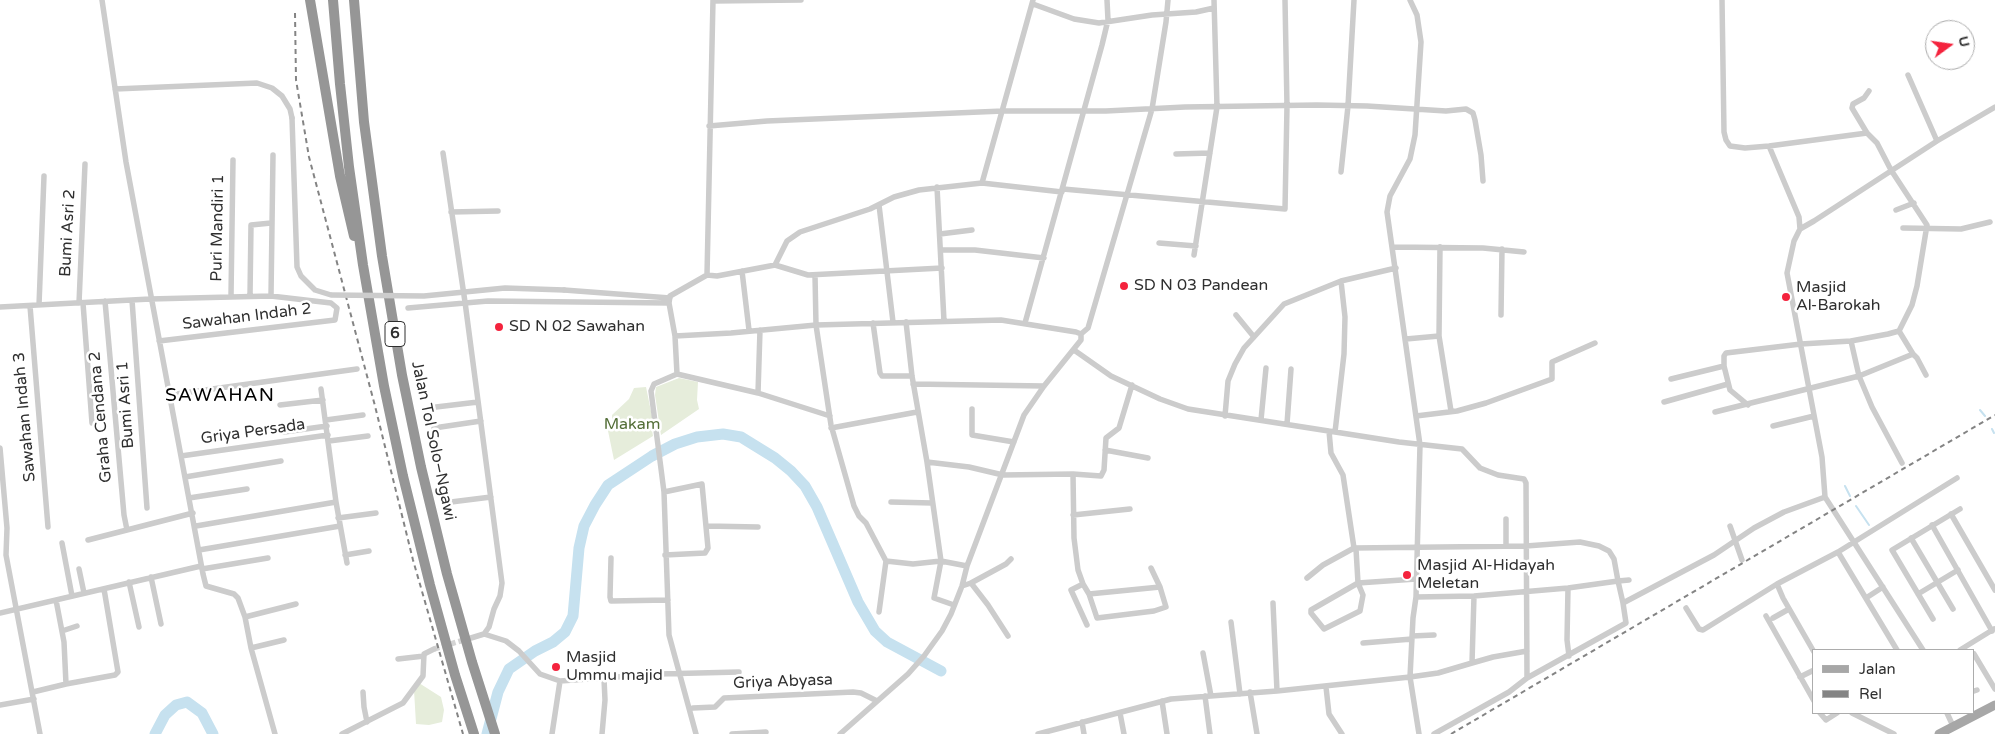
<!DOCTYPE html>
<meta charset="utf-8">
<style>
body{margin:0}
#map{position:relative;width:1995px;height:734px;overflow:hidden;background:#fff;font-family:"Varela Round",sans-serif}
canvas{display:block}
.legend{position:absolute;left:1812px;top:649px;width:162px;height:65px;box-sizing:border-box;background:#fff;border:1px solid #acacac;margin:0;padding:6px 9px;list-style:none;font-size:15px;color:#2f2f2f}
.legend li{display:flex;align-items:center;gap:10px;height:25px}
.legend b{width:25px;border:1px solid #acacac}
.north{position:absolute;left:1925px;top:20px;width:50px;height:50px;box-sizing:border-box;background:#fff;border:1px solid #acacac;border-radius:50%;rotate:76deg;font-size:14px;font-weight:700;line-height:20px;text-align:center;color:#2f2f2f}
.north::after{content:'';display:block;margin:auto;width:18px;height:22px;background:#f4233d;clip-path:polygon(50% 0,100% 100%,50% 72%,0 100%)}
</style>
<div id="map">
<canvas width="1995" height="734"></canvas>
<ul class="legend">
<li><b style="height:6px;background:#a7a7a7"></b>Jalan</li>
<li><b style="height:6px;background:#848484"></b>Rel</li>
</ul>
<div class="north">U</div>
</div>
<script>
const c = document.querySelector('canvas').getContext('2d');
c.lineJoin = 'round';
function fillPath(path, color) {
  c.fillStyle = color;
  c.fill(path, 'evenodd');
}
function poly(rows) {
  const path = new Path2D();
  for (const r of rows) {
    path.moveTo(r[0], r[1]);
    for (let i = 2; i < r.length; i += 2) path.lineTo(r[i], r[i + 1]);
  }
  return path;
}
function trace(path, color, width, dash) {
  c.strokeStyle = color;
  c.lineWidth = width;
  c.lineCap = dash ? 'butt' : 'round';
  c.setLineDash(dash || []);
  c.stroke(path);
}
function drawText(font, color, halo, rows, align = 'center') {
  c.font = font + ' "Varela Round",sans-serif';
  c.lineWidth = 5;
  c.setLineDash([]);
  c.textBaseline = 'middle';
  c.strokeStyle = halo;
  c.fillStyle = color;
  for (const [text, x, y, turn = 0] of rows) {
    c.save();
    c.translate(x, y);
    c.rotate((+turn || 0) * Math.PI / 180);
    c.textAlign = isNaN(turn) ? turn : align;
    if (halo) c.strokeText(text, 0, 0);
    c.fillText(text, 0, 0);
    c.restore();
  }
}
fillPath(poly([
 [679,378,698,382,697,400,699,409,661,435,655,395,656,387],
 [646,387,654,426,652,430,653,436,614,460,607,426,612,421,612,415,629,399,634,388],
 [419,683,441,697,444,710,442,722,429,725,416,724,414,690]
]), '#e6eddb');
trace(poly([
 [1980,410,1985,416],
 [1992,429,1994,433],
 [1845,486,1850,496],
 [1856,506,1869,525]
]), '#c6e1ef', 2);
trace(poly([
 [155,734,165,715,176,705,187,702,202,713,213,734],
 [487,734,498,692,509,669,535,651,553,642,565,632,573,616,579,548,584,526,595,505,608,485,652,456,675,444,697,437,723,434,741,437,775,458,791,471,805,486,817,507,858,602,875,631,887,642,941,671]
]), '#c6e1ef', 11);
trace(poly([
 [434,649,467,639]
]), '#d5d5d5', 5.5, [5.5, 3]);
trace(poly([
 [102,0,126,162,203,574,206,586,234,594,238,598,245,617,251,648,275,734],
 [1410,0,1417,15,1421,42,1415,135,1410,159,1390,196,1387,212,1420,445,1416,597,1413,618,1410,677,1419,734],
 [1722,0,1724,132,1726,140,1730,146,1745,148,1769,146,1867,133],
 [713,1,801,0],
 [1033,4,1074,19,1099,23,1152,15,1196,12,1214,8],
 [1908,75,1937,141],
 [115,89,257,83,272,88,282,96,290,109,292,118],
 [709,126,767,121,1003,111,1106,111,1185,107,1317,105,1367,106,1446,111,1466,109,1473,113,1475,120,1481,155,1483,181],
 [1769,146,1799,217,1800,229,1794,241,1787,273,1822,457,1825,497,1923,650],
 [443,153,465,302,502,583,500,596,494,609,489,627,484,634,471,638],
 [1176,154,1210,153],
 [1341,172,1348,106,1354,0],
 [982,183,1033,0],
 [937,187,944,321],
 [1063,189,1285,209,1287,106,1285,0],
 [879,205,893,322],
 [1896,210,1914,203],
 [451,212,498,211],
 [1903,228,1961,229,1990,222],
 [1800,229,1814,221,1937,141,1995,107],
 [940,234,972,230],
 [1159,243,1196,246],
 [1393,247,1483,248,1524,252],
 [1440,247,1439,336,1451,411],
 [941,250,975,250,1044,258],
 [1194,255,1217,107,1214,0],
 [775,265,787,241,800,232,870,209,894,197,919,190,982,183,1062,192],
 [942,268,808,275,775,265,717,276,707,275,670,296,669,303,675,336,731,333,816,325,1001,320,1076,332,1081,334],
 [742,271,749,330],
 [707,275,713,0],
 [815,275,816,325,831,425,854,506,859,516,866,523,886,561,913,564,941,561,934,598,954,605],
 [564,290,670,298],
 [231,296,233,160],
 [250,296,251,225,271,223],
 [271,296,273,155],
 [132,300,147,508],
 [105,301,124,515,127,530],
 [79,303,85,164],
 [83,303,92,423],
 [39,305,44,176],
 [30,306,48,527],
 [0,307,150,299,271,296,331,303,337,308,335,320,159,341],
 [408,308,488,301,669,303],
 [1236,315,1254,337],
 [1501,315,1502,249],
 [906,322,912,376,927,462,941,561,967,566],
 [873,323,880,373,882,376,912,376],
 [1025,323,1102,45,1108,20,1107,0],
 [1899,331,1913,354],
 [675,336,677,374,654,384,651,391,664,492,669,635,696,734],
 [1406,339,1439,336],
 [1851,341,1859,376,1872,407,1902,463],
 [1074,350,1111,376,1160,399,1188,409,1399,442,1462,449,1480,468,1498,475,1524,479,1526,483,1527,678],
 [677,374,758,393,830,416],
 [1671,379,1724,366],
 [913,384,1044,386],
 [758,393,760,330],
 [169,395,357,369],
 [1664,402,1728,384],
 [280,405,323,400],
 [1748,405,1730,390,1724,366,1724,356,1726,353,1801,344,1851,341,1888,334,1899,331,1912,305,1917,286,1927,225,1891,170,1877,143,1867,133,1852,108,1853,104,1864,98,1869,91],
 [436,407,478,402],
 [972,409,972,435,1014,442],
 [1715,412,1859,376,1913,354,1917,358,1926,375],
 [1225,416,1228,381,1235,364,1244,348,1284,304,1341,281,1396,268],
 [1416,416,1457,411,1486,403,1552,379,1552,362,1595,343],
 [326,420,363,415],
 [1261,420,1266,368],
 [1287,424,1291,369],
 [1773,426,1814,416],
 [434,428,481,421],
 [831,428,917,412],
 [1329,431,1331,453,1343,475,1354,548],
 [284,432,327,426],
 [1335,432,1344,354,1345,317,1341,281],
 [329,441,368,436],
 [0,448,7,528,6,555,40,734],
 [1105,450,1148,458],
 [181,456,328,435],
 [927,462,969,467,1003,475,1073,474,1101,476,1104,470,1106,438,1119,428,1132,385],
 [1073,474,1074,538,1078,570,1083,584,1089,594,1097,618,1154,611,1166,607,1160,587,1089,594],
 [185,477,281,461],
 [664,492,702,484,708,548,705,553,665,555],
 [189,498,247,489],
 [336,502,347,563],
 [451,502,491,497],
 [891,502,932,503],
 [1951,514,1995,590],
 [1073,515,1130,509],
 [338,518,376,513],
 [1506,519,1506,546],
 [1932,525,1992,631],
 [196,526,336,502,321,389],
 [707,526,758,527],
 [1730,526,1742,560],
 [1911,538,1953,609],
 [88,540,193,513],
 [62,543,72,596],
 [1356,549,1358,583,1416,579],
 [199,550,340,526],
 [1838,552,1897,650],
 [345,555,369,551],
 [611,558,610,597,611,601,668,600],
 [1151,568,1160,587],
 [79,569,84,593],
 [202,569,268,558],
 [151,577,161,624],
 [1307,578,1323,565,1354,548,1526,546,1580,542,1599,546,1609,551,1614,559,1618,581,1629,580],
 [129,582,139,627],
 [971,583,1006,564,1011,559],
 [1358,583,1363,595,1360,611,1324,629,1311,613,1311,610,1358,583],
 [1083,584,1071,590,1087,625],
 [1777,584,1783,598,1814,652],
 [962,586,971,583,988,605,1008,636],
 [1568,588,1567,640,1569,656],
 [1918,594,1958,570],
 [1474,596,1472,663,1493,657,1527,651],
 [1416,597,1474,596,1568,588,1618,581,1623,603,1714,555,1754,528,1784,512,1825,497],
 [1866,598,1883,587],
 [1273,603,1277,691],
 [1686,608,1699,629,1703,630,1777,584,1838,552,1957,478],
 [879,612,886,561],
 [0,613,201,566],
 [1766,616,1814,701],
 [245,617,296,604],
 [1773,618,1789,609],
 [1933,619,1892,550,1960,509],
 [1231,622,1240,694],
 [62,631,77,626],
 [484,634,506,641,519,651,540,674,560,681,658,674,739,672],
 [1412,636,1434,635],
 [1363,643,1412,639],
 [251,648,284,640],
 [1960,650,1994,629],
 [1203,653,1211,696],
 [1974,654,1995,689],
 [398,659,424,656],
 [1800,677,1814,670],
 [66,684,115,675,118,672,104,589],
 [1326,687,1329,714,1342,734],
 [1974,691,1977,690],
 [33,692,66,684,64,642,56,600],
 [363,692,364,707,367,722],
 [1250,692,1257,734],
 [1205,696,1210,734],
 [1162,701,1167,734],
 [0,705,34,699],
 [693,708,715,707,724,698,853,692,861,693,877,701],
 [1120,713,1124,734],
 [1820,713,1826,720,1837,713],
 [1852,713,1894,734],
 [1947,713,1953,726],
 [1082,722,1084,734],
 [342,734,403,703,423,676,424,654,434,649],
 [552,734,560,681],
 [602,734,605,700,604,679],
 [732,734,766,732],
 [840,734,908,674,924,656,942,631,951,614,962,586,967,566,1024,415,1044,386,1081,340,1081,334,1088,328,1152,109,1166,22,1168,0],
 [1038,734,1171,699,1277,691,1410,677,1438,673,1472,663],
 [1434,734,1509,692,1527,678,1626,623,1623,603]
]), '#ccc', 5.5);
trace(poly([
 [1939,734,1995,705]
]), '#a7a7a7', 9);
trace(poly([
 [310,0,340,176,354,236],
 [333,0,340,84,349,167,363,265,384,386,403,476,430,585,455,675,474,734],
 [354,0,364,122,382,256,402,375,421,467,447,574,472,662,495,734]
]), '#969696', 10);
trace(poly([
 [295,13,296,80,309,157,375,406,413,560,463,734],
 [1451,734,1995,415]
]), '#848484', 2, [5, 4]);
trace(poly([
 [292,118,297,267,301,276,315,290,331,295,424,296,505,288,564,290]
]), '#ccc', 5.5);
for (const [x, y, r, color] of [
 [1124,286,5,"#f4233d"],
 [1786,297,5,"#f4233d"],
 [499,327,5,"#f4233d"],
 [1407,575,5,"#f4233d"],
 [556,667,5,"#f4233d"]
]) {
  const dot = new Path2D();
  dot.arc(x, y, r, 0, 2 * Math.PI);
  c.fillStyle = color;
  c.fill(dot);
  trace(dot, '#fff', 2);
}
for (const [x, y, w] of [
 [395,334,20]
]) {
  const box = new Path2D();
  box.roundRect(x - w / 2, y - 12.5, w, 25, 4);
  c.fillStyle = '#fff';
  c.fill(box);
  trace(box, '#2f2f2f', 1);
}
drawText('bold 15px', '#2f2f2f', null, [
 ["6",395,334]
]);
drawText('16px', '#2f2f2f', '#fff', [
 ["Puri Mandiri 1",218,228,-89],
 ["Bumi Asri 2",68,233,-87],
 ["Sawahan Indah 2",247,317,-7],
 ["Bumi Asri 1",126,405,-94],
 ["Sawahan Indah 3",25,417,-95],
 ["Graha Cendana 2",101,417,-95],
 ["Griya Persada",253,432,-8],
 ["Jalan Tol Solo–Ngawi",433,441,78],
 ["Griya Abyasa",783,682,-2]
]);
drawText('16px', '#2f2f2f', '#fff', [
 ["SD N 03 Pandean",1134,286],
 ["Masjid",1796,288],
 ["Al-Barokah",1796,306],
 ["SD N 02 Sawahan",509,327],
 ["Masjid Al-Hidayah",1417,566],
 ["Meletan",1417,584],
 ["Masjid",566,658],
 ["Ummu majid",566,676]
], 'left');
drawText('16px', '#546f38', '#fff', [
 ["Makam",632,425]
]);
c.letterSpacing = '1px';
drawText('19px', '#000', '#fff', [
 ["SAWAHAN",220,396]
]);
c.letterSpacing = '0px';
</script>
